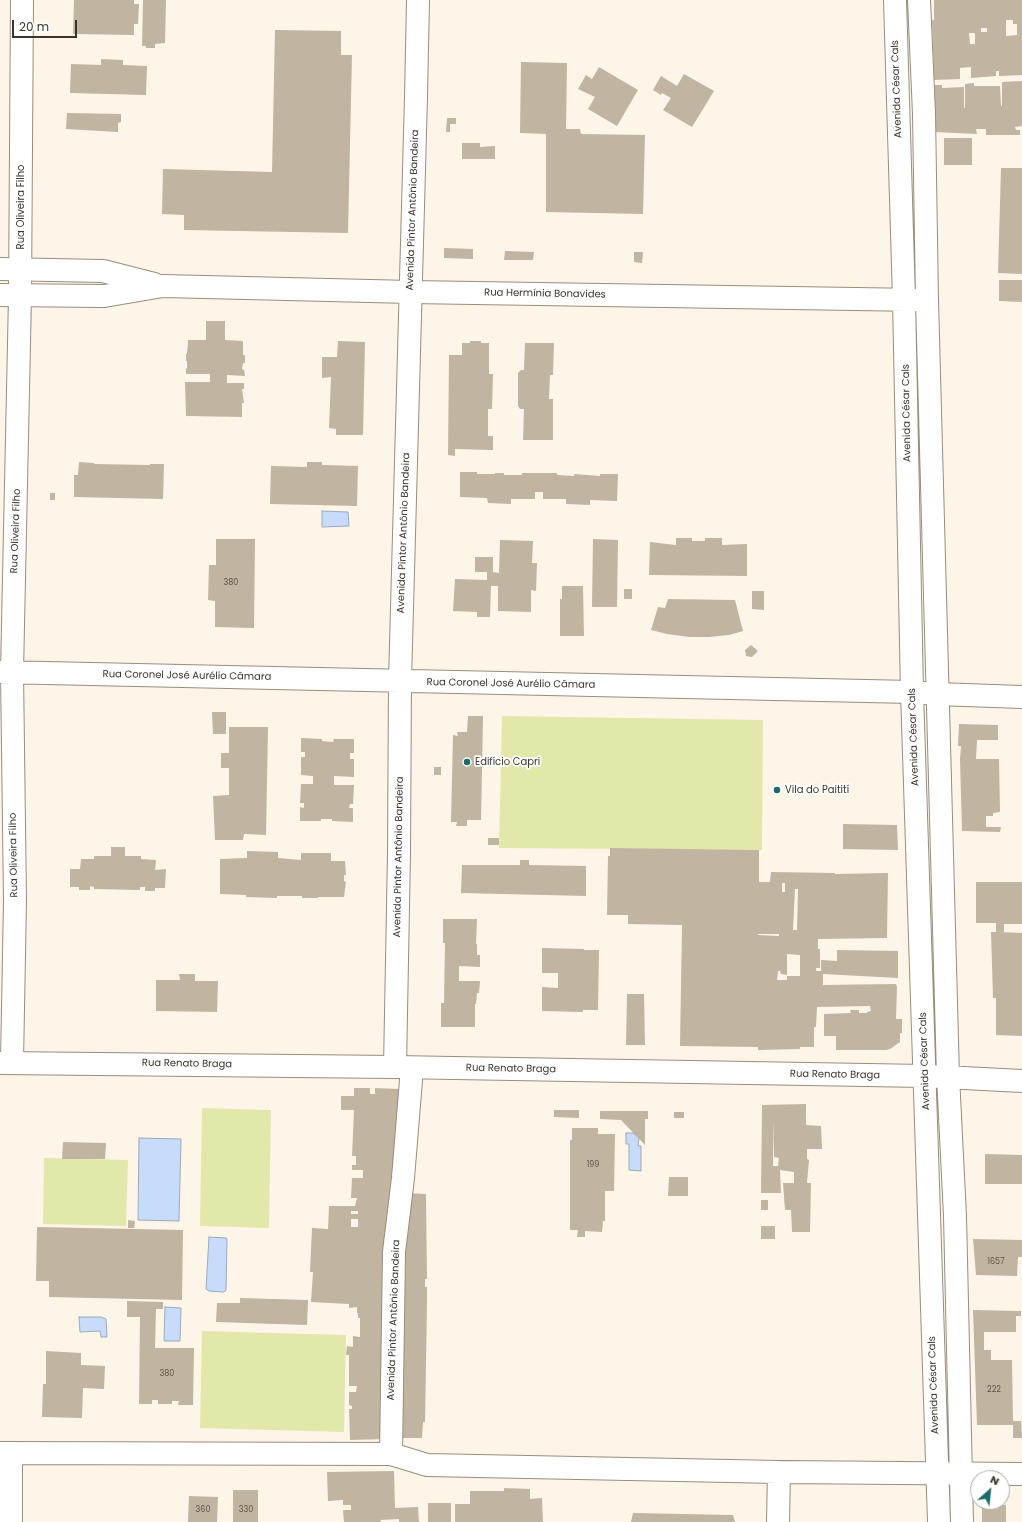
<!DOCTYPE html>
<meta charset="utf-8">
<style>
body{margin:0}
#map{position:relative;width:1022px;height:1522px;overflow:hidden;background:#fdf5e8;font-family:Poppins,sans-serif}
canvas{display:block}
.north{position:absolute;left:970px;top:1470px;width:40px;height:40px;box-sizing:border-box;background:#fff;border:1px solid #b0aeab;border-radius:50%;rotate:27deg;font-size:11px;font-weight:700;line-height:16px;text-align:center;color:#3a342c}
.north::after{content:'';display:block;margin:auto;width:14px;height:18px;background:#1d6a6d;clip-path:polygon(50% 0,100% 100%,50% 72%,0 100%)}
.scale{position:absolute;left:12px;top:20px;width:65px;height:18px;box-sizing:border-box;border:2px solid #3a342c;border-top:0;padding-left:5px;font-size:12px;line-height:14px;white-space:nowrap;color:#3a342c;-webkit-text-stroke:3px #fff;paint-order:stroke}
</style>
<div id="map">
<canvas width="1022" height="1522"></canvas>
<div class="north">N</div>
<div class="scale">20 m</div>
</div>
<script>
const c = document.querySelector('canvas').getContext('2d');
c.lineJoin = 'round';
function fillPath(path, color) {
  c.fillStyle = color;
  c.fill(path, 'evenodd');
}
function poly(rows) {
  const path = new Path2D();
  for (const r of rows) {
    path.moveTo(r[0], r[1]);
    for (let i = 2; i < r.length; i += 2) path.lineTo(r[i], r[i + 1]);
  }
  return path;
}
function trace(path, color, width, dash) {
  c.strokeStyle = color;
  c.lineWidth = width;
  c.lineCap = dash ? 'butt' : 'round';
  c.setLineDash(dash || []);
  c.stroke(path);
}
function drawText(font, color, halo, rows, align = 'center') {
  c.font = font + ' Poppins,sans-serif';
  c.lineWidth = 3.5;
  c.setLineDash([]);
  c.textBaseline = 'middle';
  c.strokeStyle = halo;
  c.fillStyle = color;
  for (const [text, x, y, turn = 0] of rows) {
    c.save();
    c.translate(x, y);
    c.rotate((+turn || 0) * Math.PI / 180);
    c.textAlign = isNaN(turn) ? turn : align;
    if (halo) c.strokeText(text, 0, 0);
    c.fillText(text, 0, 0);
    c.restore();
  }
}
fillPath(poly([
 [502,716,763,720,762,850,499,848],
 [202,1108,271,1110,269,1228,200,1226],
 [44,1158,128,1160,126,1226,43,1224],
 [202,1331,346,1335,344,1432,200,1428]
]), '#e2e8aa');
const water = poly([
 [322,511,348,512,349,526,322,527,322,511],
 [626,1133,633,1133,639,1138,638,1146,641,1146,641,1171,629,1170,629,1144,626,1144,626,1133],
 [139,1138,181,1139,179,1221,138,1220,139,1138],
 [209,1237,226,1238,227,1239,226,1290,224,1292,209,1291,206,1289,209,1237],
 [165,1307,181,1308,180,1341,164,1341,165,1307],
 [79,1317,101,1317,106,1319,107,1337,101,1337,100,1331,80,1332,79,1317]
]);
fillPath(water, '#c6dcfa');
trace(water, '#9caabc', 1);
fillPath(poly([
 [74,0,134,0,134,4,139,4,138,24,134,24,134,35,73,34],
 [143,0,166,0,165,43,155,44,155,48,146,48,146,46,142,46],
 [934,0,1022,0,1022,75,999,76,999,71,996,71,996,76,971,78,971,67,960,68,960,79,934,80,932,20,934,20],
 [1006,20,1013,20,1013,24,1017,24,1017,35,1006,36],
 [981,28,987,28,987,32,981,32],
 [969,33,975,33,975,44,970,44],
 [275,30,341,31,341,55,352,55,348,233,184,230,184,215,162,214,163,169,272,172],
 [101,59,123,60,123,65,147,66,146,95,70,93,71,64,101,65],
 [521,62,567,63,566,129,580,129,581,134,645,135,643,214,546,212,546,134,520,133],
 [599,67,638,90,617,126,588,109,595,97,578,89,586,75,592,79],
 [684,74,714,91,692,127,663,110,671,98,662,93,661,95,653,90,661,76,677,86],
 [1022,81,1022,126,1015,127,1016,130,1020,130,1020,135,986,135,986,129,976,129,977,134,934,132,933,85,942,85,942,88,964,87,964,108,965,108,965,84,974,83,974,86,1000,86,1001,106,1002,106,1002,82],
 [67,113,121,114,121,122,118,123,118,132,66,129],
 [447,118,456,118,456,124,450,124,450,132,446,132],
 [944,138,972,138,972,165,944,165],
 [462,143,480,143,480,147,495,146,495,159,462,159],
 [1001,168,1022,168,1022,274,998,273],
 [444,248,473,249,473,259,444,258],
 [505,251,534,252,533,260,504,260],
 [634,252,643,252,642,263,634,262],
 [999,280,1022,280,1022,302,999,301],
 [206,321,225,321,225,340,243,341,243,355,245,355,245,363,243,363,242,369,244,370,245,376,227,375,227,383,244,383,244,389,242,389,244,403,242,403,242,417,186,416,185,382,210,382,210,374,186,374,186,368,187,369,187,361,186,361,186,354,187,354,188,340,206,340],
 [338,341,365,342,363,435,336,435,336,429,329,428,331,377,322,378,322,357,337,357],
 [470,341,481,341,481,343,489,343,489,374,493,374,492,409,488,409,488,436,493,436,493,450,455,449,455,456,448,455,449,355,462,355,462,343,470,343],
 [525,343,554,343,553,375,550,375,549,399,553,399,553,440,523,440,524,409,520,409,518,406,518,373,521,370,524,370],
 [79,462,94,463,94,464,150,465,150,464,164,464,163,499,74,497,74,475,78,475],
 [307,462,322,462,322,465,358,466,357,506,270,504,271,466,307,467],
 [460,472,477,472,477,474,495,474,495,473,504,473,504,475,522,475,522,473,557,473,557,475,574,476,574,474,600,476,600,474,618,474,617,501,590,500,590,505,566,504,566,499,543,499,543,492,535,492,535,499,511,499,511,504,488,503,487,498,460,497],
 [50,493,55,493,55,500,50,500],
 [676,538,692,538,692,541,705,541,705,538,722,538,722,545,747,544,747,576,649,575,650,542,676,545],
 [216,539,255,539,254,628,215,627,215,601,208,600,209,565,216,565],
 [593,539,618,540,617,607,592,607],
 [500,540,533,541,532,563,537,563,536,591,531,590,531,612,498,611,498,586,491,586,490,617,477,617,477,612,453,611,455,579,487,580,487,572,475,572,475,557,493,557,493,572,499,573],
 [562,586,583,586,584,636,560,636,560,599,562,599],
 [624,589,632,589,632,599,624,599],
 [752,591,764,591,764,610,752,609],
 [668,599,735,600,743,631,729,635,709,637,690,637,667,634,651,630,658,607,665,608],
 [751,645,758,651,752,657,746,656,745,650],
 [212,712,226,712,226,734,213,734],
 [468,716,483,716,481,820,467,820,467,826,456,826,457,822,451,822,453,735,458,736,457,732,467,732],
 [959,724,998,725,998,740,977,740,976,759,999,759,1000,812,993,813,993,816,986,816,986,827,1001,827,1000,832,962,831,960,759,961,746,958,746],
 [229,727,268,727,266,835,244,834,243,840,215,840,213,796,229,795,229,768,221,768,221,753,229,753],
 [301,738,322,739,322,741,333,742,334,739,354,739,354,753,350,753,350,759,354,759,354,777,334,776,334,785,354,785,353,804,350,804,349,808,353,808,353,822,332,821,332,819,321,819,321,821,300,821,300,807,304,808,304,803,300,803,301,784,313,784,313,776,301,775,301,757,305,757,305,752,301,752],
 [434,767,441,767,441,775,434,775],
 [843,824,897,825,898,850,843,849],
 [488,838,499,838,499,845,488,845],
 [111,847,125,847,125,856,141,856,141,859,156,860,155,870,166,869,165,888,155,888,155,891,145,891,145,887,140,887,140,890,94,889,94,887,90,886,90,890,79,890,79,887,70,887,70,869,80,869,81,859,94,859,94,856,111,856],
 [610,848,759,850,759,882,770,882,771,872,835,873,835,874,888,873,887,938,818,939,818,949,820,949,820,968,816,968,816,971,821,971,821,960,837,961,837,950,898,951,898,978,823,974,823,985,896,984,897,987,896,1019,902,1019,902,1033,900,1033,900,1042,890,1049,886,1050,836,1050,836,1036,824,1036,824,1014,851,1013,850,1010,859,1010,859,1013,867,1013,867,1012,871,1011,870,1006,817,1007,816,1027,814,1027,814,1047,800,1047,800,1049,758,1050,758,1047,680,1046,682,925,628,924,628,915,607,915,608,856,610,856],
 [782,883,785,883,785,892,782,892],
 [795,889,798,889,797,930,793,930],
 [758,934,779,934,779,936,758,935],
 [787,954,800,955,800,976,787,976,787,980,777,980,778,971,780,971,781,974,787,975],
 [247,851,278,852,278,858,301,860,301,853,331,853,331,861,345,861,346,875,344,875,344,881,346,882,344,897,318,897,318,898,302,898,302,896,277,896,277,898,246,897,246,895,220,894,220,859,247,858],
 [520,860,529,860,529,865,586,866,586,896,461,893,462,865,520,865],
 [976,882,1022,882,1022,924,1004,924,1004,932,999,932,1022,933,1022,1036,996,1035,996,998,993,998,991,932,996,932,996,923,976,923],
 [443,919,477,919,476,944,477,944,477,955,480,955,480,967,459,966,459,981,480,981,479,993,477,993,476,1004,475,1004,475,1027,441,1027,441,1003,444,1003,445,943,443,943],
 [542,948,584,949,584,950,599,950,598,1010,583,1010,583,1012,542,1011,542,987,558,988,558,973,542,973],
 [179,974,195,974,195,981,218,981,217,1012,156,1011,156,980,180,980],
 [627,994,644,994,645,1045,626,1045],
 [354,1088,370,1088,370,1094,375,1094,375,1088,400,1089,386,1439,350,1440,349,1409,352,1409,352,1406,349,1405,349,1392,356,1392,357,1386,349,1386,349,1355,346,1355,347,1346,353,1347,353,1336,360,1337,360,1318,358,1318,358,1313,357,1313,357,1307,349,1308,349,1304,311,1302,313,1272,310,1272,312,1228,328,1229,329,1206,355,1206,357,1198,351,1198,352,1178,363,1178,363,1170,352,1170,352,1165,356,1165,356,1156,352,1156,354,1110,341,1110,341,1096,354,1096],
 [351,1211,358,1211,358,1214,351,1214],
 [351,1219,358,1219,358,1227,351,1227],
 [806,1104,806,1125,821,1126,822,1149,807,1149,807,1159,809,1160,807,1183,811,1183,810,1232,792,1232,791,1210,785,1210,783,1183,794,1183,794,1172,780,1170,781,1193,761,1193,762,1105],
 [773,1120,774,1157,779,1158,778,1166,773,1166],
 [554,1110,579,1110,579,1118,554,1117],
 [600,1111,648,1111,648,1119,645,1119,645,1145,621,1120,600,1119],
 [674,1112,684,1112,684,1118,674,1118],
 [572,1128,598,1128,598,1134,615,1134,614,1191,605,1191,605,1221,603,1221,602,1232,585,1231,585,1237,577,1237,578,1230,570,1230,570,1140,572,1140],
 [63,1142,106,1143,105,1159,62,1159],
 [985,1154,1022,1155,1022,1184,985,1184],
 [669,1177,688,1177,688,1196,668,1196],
 [407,1193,426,1194,427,1279,425,1279,425,1287,427,1287,427,1303,425,1422,423,1422,422,1438,396,1438],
 [761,1200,768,1200,768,1210,761,1210],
 [128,1220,135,1221,134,1228,128,1228],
 [761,1226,775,1226,775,1239,761,1239],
 [37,1227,183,1230,182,1300,49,1297,49,1281,36,1281],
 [973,1239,1022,1240,1022,1257,1018,1257,1017,1276,976,1275],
 [240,1298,308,1300,307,1325,216,1322,217,1303,240,1303],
 [127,1301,163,1302,163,1309,156,1309,155,1348,194,1348,193,1405,178,1405,179,1401,172,1401,172,1404,158,1404,158,1400,152,1400,152,1404,139,1404,140,1317,127,1317],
 [973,1310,1021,1311,1021,1316,1016,1316,1016,1332,984,1332,984,1350,991,1350,991,1360,1012,1360,1013,1421,1021,1421,1022,1438,1013,1438,1013,1425,977,1425],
 [46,1351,81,1353,81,1365,105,1366,104,1389,83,1388,82,1418,42,1417,43,1384,46,1384],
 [394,1471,395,1508,418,1507,419,1522,399,1522,399,1519,380,1520,381,1522,344,1522,343,1510,351,1510,351,1505,343,1505,343,1500,328,1501,327,1472],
 [504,1488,530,1489,530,1499,542,1498,543,1522,455,1522,455,1504,470,1504,470,1491,504,1491],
 [233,1490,258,1490,258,1522,233,1522],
 [189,1496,218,1497,217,1522,188,1522],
 [428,1503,451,1503,451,1522,428,1522],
 [982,1504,1006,1505,1006,1522,982,1522],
 [633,1513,733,1515,735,1522,631,1522]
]), '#c1b4a0');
const minor = poly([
 [0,672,912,692,937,694,1022,697],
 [12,1062,15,901,12,672,20,296,22,0],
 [395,1067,399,853,400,681,416,97,418,0],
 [0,1453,391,1454,427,1465,779,1472,1022,1474],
 [391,1454,394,1252,403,1178,412,1068],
 [11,1522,11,1453],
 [778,1522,779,1472]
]);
const primary = poly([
 [895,0,904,299,912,692,939,1522],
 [919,0,924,114,927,300,948,1076,955,1216,962,1522],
 [0,269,103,271,154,284],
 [0,295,104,296,163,286,411,292,919,300],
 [0,1063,395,1067,925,1076,1022,1081]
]);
trace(minor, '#9a8d7a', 24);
trace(primary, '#9a8d7a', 24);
trace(minor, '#fff', 22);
trace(primary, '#fff', 22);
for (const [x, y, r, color] of [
 [467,762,4,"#1d6a6d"],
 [777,790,4,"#1d6a6d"]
]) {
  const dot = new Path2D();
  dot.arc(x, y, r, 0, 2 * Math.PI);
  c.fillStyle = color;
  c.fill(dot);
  trace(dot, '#fff', 1.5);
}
drawText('8px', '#5c5449', null, [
 ["380",231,583],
 ["199",593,1165],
 ["1657",996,1262],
 ["380",167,1374],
 ["222",994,1390],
 ["360",203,1510],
 ["330",246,1510]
]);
drawText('10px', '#3a342c', '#fff', [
 ["Avenida César Cals",897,89,-92],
 ["Rua Oliveira Filho",21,207,-90],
 ["Avenida Pintor Antônio Bandeira",413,210,-88],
 ["Rua Hermínia Bonavides",545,294,1],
 ["Avenida César Cals",907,413,-91],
 ["Rua Oliveira Filho",16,531,-88],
 ["Avenida Pintor Antônio Bandeira",404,533,-88],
 ["Rua Coronel José Aurélio Câmara",187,676,1],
 ["Rua Coronel José Aurélio Câmara",511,684,1],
 ["Avenida César Cals",914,737,-92],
 ["Rua Oliveira Filho",14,855,-91],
 ["Avenida Pintor Antônio Bandeira",399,857,-89],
 ["Avenida César Cals",925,1061,-92],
 ["Rua Renato Braga",187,1064,1],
 ["Rua Renato Braga",511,1069,1],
 ["Rua Renato Braga",835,1075,1],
 ["Avenida Pintor Antônio Bandeira",394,1320,-88],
 ["Avenida César Cals",934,1385,-92]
]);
drawText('10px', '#3a342c', '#fff', [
 ["Edifício Capri",475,762],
 ["Vila do Paitití",785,790]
], 'left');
</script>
